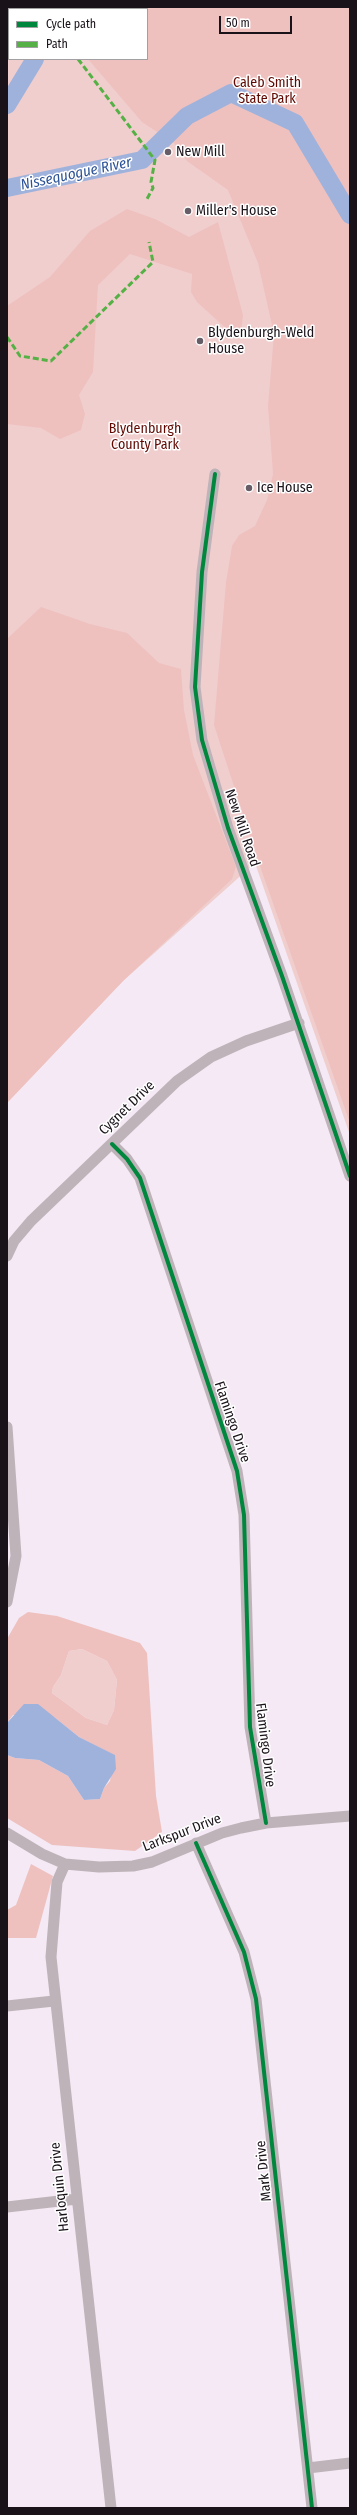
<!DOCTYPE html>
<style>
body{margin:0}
#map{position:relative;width:357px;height:2515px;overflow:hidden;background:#f4e9f4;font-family:"Fira Sans Condensed",sans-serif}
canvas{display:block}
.frame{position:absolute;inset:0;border:8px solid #191219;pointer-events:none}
.legend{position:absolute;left:8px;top:8px;width:140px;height:52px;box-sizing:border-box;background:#fff;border:1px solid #a3a0a3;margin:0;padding:5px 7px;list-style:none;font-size:12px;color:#191219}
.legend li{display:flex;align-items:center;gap:8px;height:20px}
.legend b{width:20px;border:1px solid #a3a0a3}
.scale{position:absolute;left:219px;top:16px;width:73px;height:18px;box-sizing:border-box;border:2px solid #191219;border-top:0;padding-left:5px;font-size:12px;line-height:14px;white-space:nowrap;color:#191219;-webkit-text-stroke:3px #fff;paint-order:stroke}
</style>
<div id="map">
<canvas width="357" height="2515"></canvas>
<div class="frame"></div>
<ul class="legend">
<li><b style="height:5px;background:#00873e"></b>Cycle path</li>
<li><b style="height:5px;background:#55b145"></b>Path</li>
</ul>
<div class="scale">50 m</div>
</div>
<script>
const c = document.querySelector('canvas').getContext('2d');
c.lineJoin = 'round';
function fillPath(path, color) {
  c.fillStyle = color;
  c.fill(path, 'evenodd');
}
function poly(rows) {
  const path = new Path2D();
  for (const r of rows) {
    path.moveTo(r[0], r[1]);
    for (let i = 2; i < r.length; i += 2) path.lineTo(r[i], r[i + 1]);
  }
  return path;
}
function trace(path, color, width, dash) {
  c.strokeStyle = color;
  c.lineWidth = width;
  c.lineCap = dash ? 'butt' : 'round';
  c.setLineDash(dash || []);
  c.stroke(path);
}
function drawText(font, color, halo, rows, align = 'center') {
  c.font = font + ' "Fira Sans Condensed",sans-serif';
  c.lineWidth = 3;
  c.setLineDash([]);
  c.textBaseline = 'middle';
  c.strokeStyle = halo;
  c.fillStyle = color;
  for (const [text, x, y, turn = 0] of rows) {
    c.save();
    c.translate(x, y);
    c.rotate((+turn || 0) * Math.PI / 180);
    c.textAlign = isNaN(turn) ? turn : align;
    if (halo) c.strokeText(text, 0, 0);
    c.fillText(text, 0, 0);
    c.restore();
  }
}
fillPath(poly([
 [7,7,350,7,350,1135,255,863,123,981,7,1103],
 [9,9,147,9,147,59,9,59],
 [82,1649,107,1661,117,1680,114,1710,107,1725,86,1718,52,1693,53,1687,61,1675,69,1651]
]), '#f0cecd');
fillPath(poly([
 [111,7,350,7,350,1123,261,869,214,725,226,582,232,546,239,535,255,526,267,500,273,474,268,406,274,334,258,263,228,190,187,161,174,143,142,122,88,59,147,59,147,9,110,9],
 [127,209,155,219,189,237,218,222,243,315,241,334,229,331,197,302,191,292,192,274,130,254,98,285,93,372,79,395,85,414,81,430,60,439,41,428,7,424,7,306,50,277,90,231],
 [41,607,90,624,127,633,159,663,181,669,184,710,193,755,236,867,232,879,123,981,7,1103,7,639],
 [28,1612,57,1616,140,1643,147,1653,156,1796,162,1832,135,1851,52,1845,7,1818,7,1755,15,1758,39,1760,68,1776,84,1800,100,1799,104,1788,110,1781,114,1755,79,1737,54,1717,13,1715,7,1723,7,1639,19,1618],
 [82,1649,107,1661,117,1680,114,1710,107,1725,86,1718,52,1693,53,1687,61,1675,69,1651],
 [31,1864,53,1876,36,1938,7,1938,7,1910,16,1905]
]), '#eec1bf');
fillPath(poly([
 [24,1704,38,1704,79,1737,115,1755,116,1769,104,1788,100,1799,84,1800,68,1776,39,1760,15,1758,7,1755,7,1723]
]), '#9fb2dc');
trace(poly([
 [85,9,87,7],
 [7,105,35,59],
 [7,188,142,160,187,116,231,93,295,123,350,215]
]), '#9fb2dc', 18);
trace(poly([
 [215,474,202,572,195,687,202,740,228,828,282,976,350,1176],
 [112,1144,127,1159,140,1178,237,1471,244,1515,250,1727,266,1823],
 [7,1256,14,1241,31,1221,177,1081,211,1057,246,1041,299,1023],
 [7,1427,16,1556,7,1602],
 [7,1833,42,1854,65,1864,99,1867,133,1866,152,1862,222,1833,241,1828,266,1823,350,1816],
 [196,1843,244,1952,256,1999,312,2508],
 [65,1864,57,1882,51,1957,111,2508],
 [7,2006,54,2001],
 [7,2207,77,2199],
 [308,2468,350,2463]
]), '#beb3b8', 11);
trace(poly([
 [41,7,44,9],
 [53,7,53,9],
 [78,59,155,160,151,182,153,188,147,199],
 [7,337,20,356,51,361,153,262,149,242]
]), '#55b145', 3, [6, 3]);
trace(poly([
 [215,474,202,572,195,687,202,740,228,828,282,976,350,1176],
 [112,1144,127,1159,140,1178,237,1471,244,1515,250,1727,266,1823],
 [196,1843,244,1952,256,1999,312,2508]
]), '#00873e', 4);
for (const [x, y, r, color] of [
 [168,152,4,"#665d66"],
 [188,211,4,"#665d66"],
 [200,341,4,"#665d66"],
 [249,488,4,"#665d66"]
]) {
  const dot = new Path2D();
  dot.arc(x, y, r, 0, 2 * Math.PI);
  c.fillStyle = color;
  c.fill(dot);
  trace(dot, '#fff', 1.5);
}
drawText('14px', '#5f0902', '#fff', [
 ["Caleb Smith",267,83],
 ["State Park",267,99],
 ["Blydenburgh",145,429],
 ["County Park",145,445]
]);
drawText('14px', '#191219', '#fff', [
 ["New Mill",176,152],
 ["Miller's House",196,211],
 ["Blydenburgh-Weld",208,333],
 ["House",208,349],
 ["Ice House",257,488]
], 'left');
drawText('14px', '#191219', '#fff', [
 ["New Mill Road",242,828,71],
 ["Cygnet Drive",127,1108,-44],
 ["Flamingo Drive",232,1422,71],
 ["Flamingo Drive",265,1745,83],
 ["Larkspur Drive",182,1833,-21],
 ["Mark Drive",264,2171,-96],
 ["Harloquin Drive",60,2187,-96]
]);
drawText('italic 15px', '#2d5397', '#fff', [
 ["Nissequogue River",76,174,-12]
]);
</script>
